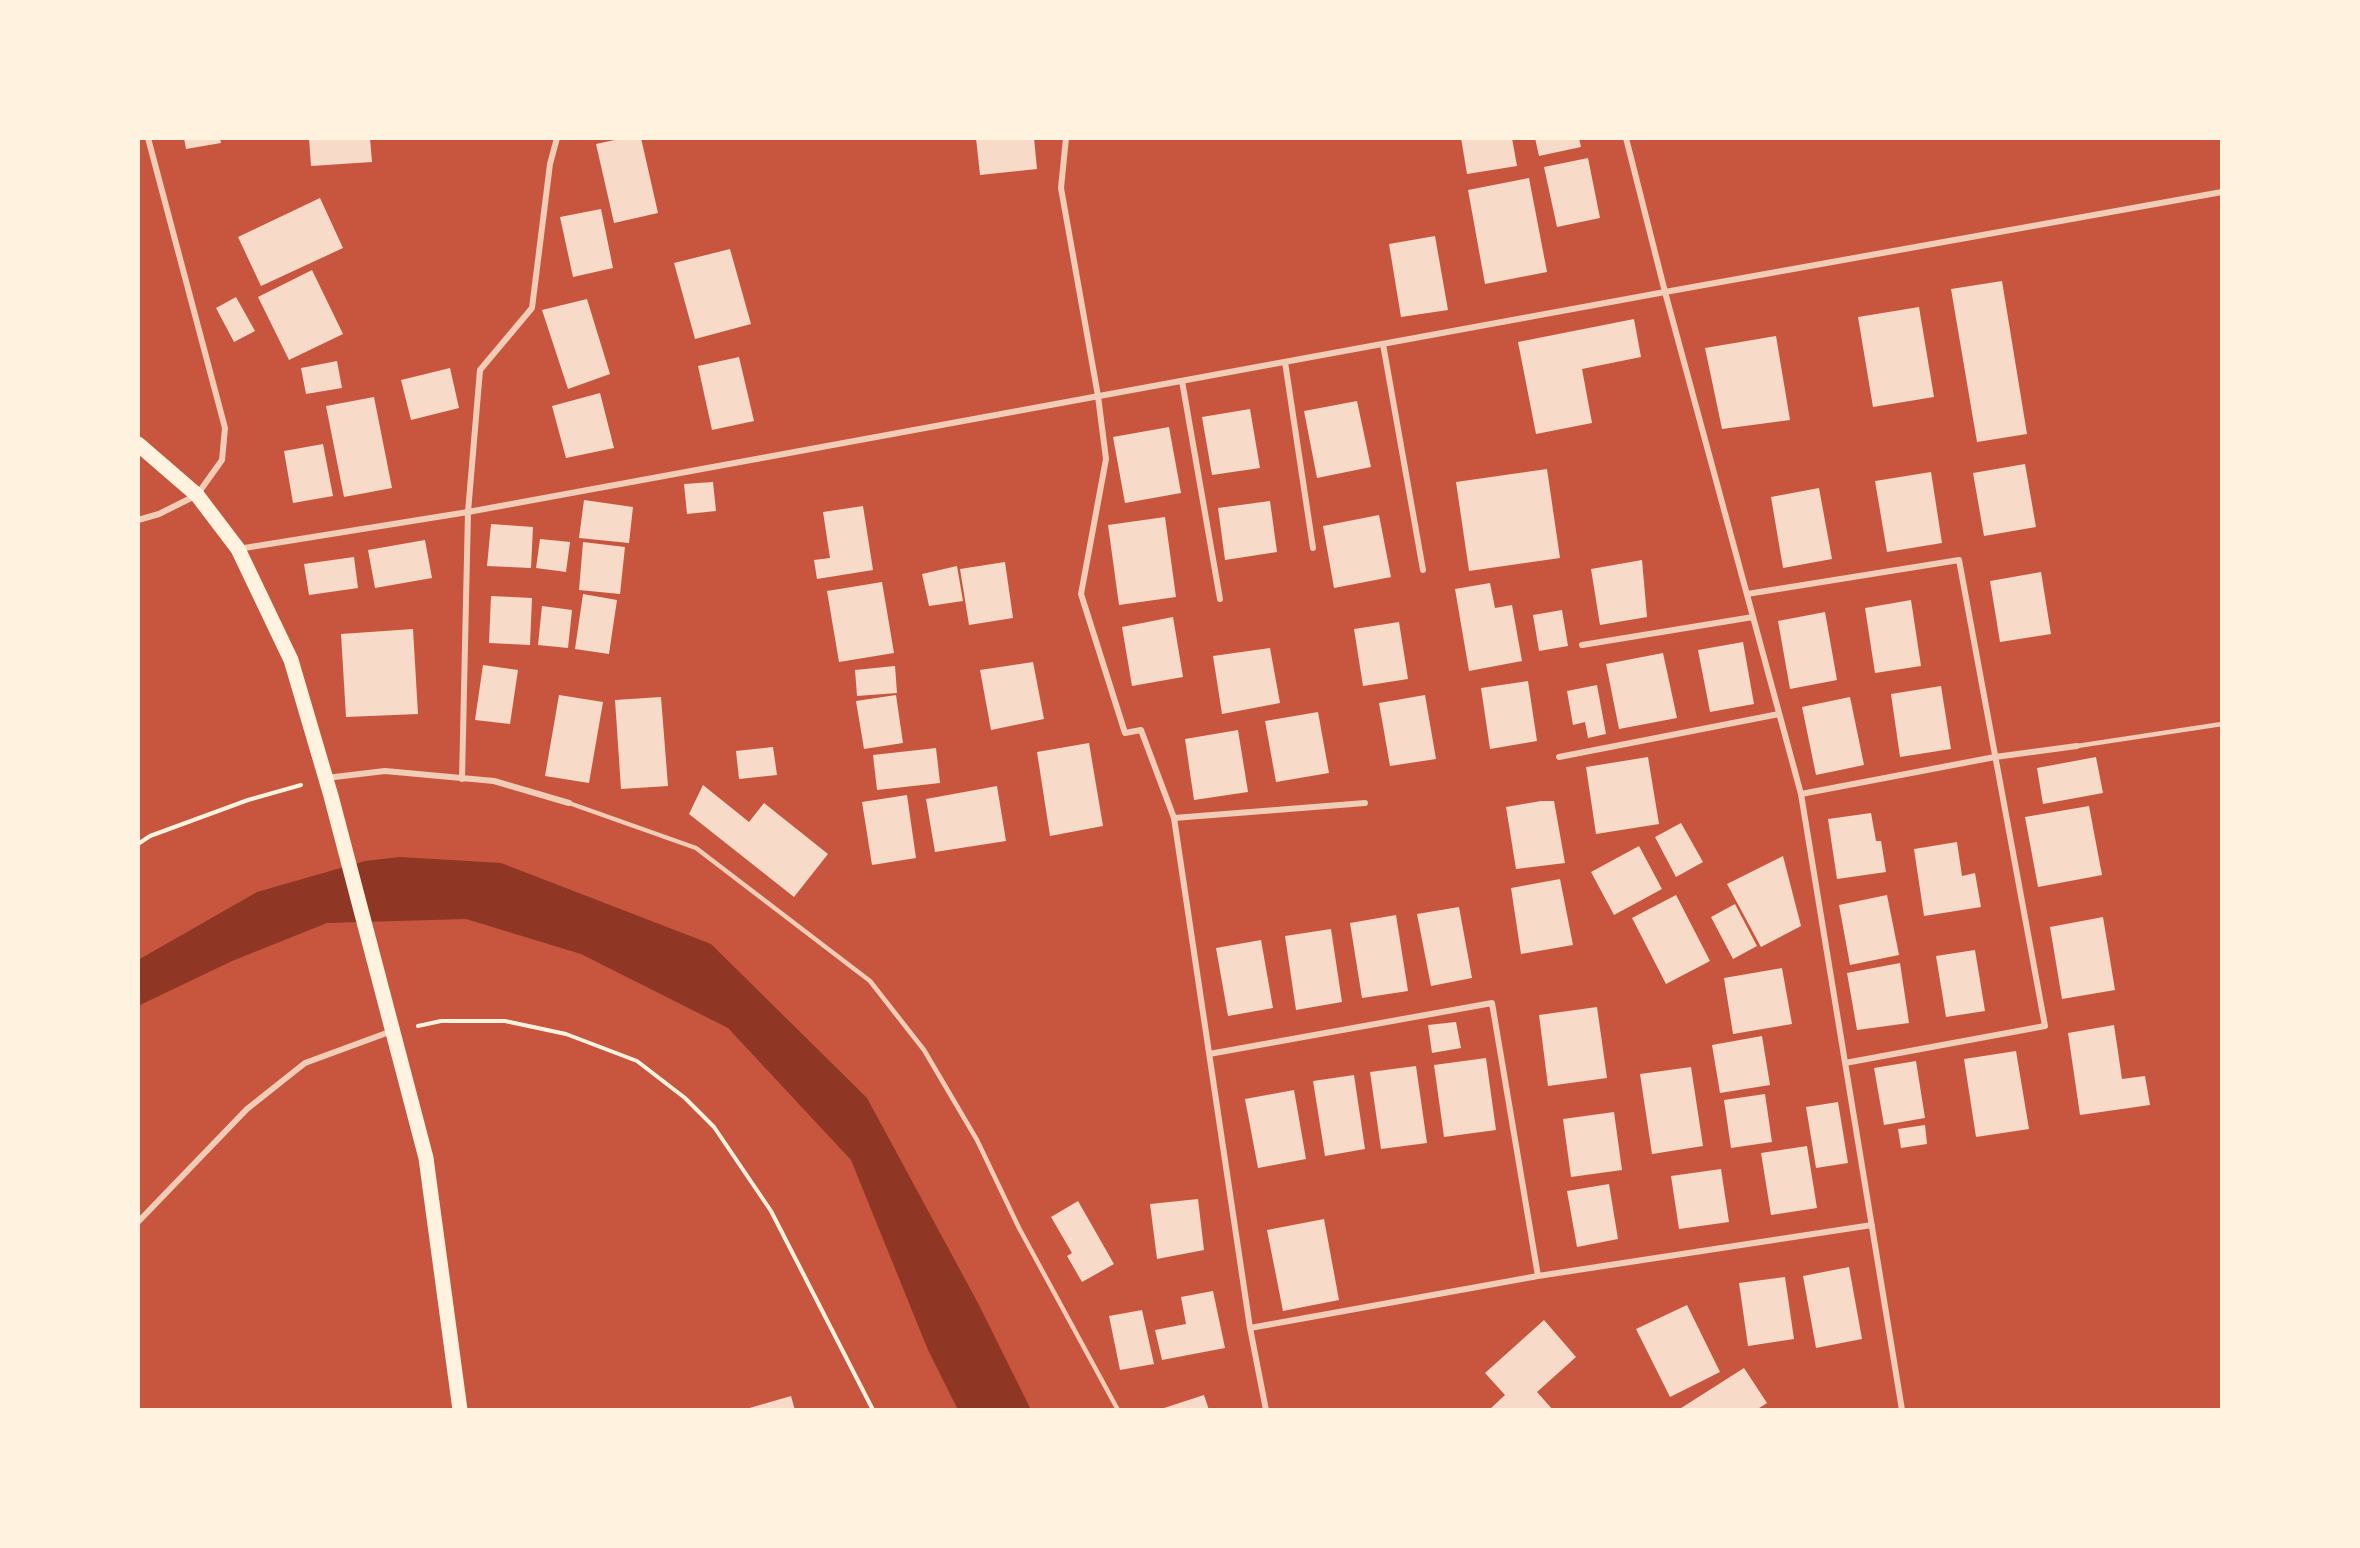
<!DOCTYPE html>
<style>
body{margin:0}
#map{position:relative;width:2360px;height:1548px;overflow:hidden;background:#c8553d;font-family:"PT Sans",sans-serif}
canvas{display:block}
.frame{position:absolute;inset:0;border:140px solid #fff3e0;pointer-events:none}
</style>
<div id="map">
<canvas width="2360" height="1548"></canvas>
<div class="frame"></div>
</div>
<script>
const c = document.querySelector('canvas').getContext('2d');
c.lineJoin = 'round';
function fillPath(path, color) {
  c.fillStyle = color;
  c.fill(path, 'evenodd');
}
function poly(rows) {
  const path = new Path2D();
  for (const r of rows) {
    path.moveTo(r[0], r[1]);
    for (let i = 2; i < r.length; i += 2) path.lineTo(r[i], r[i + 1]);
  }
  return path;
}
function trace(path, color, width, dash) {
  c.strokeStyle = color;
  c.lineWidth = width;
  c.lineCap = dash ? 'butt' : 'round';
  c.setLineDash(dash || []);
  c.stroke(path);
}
fillPath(poly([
 [400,857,501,863,711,944,867,1098,979,1305,1031,1410,958,1410,928,1350,851,1160,728,1028,581,954,466,919,327,923,232,961,138,1006,138,960,257,892,365,861]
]), '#8f3625');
fillPath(poly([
 [184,138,220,138,221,143,186,149],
 [309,138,370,138,372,162,311,166],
 [624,138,641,138,658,213,614,223,596,144],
 [976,138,1034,138,1037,169,980,175],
 [1461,138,1512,138,1517,166,1467,174],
 [1535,138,1579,138,1581,147,1539,156],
 [1588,158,1600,218,1557,227,1544,167],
 [1529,178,1547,272,1485,284,1468,190],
 [320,198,343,248,261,286,238,237],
 [601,209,613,268,573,277,560,217],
 [1435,236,1448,310,1401,317,1389,244],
 [730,249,751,324,695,339,674,263],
 [312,270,343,334,289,360,258,297],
 [2002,281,2027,434,1977,442,1951,289],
 [236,297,255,331,234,342,216,308],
 [587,299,610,374,568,389,542,310],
 [1919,307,1934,397,1873,407,1858,317],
 [1634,319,1641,357,1582,369,1592,423,1536,434,1518,342],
 [1776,336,1790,420,1722,429,1705,348],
 [739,357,754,421,712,430,698,366],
 [337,361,342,388,306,394,301,368],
 [450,368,459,408,411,420,401,380],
 [600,393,614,448,566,458,552,406],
 [374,397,392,488,344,497,326,406],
 [1357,401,1371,467,1317,478,1304,411],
 [1250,409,1260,468,1212,475,1202,417],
 [1169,427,1181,493,1125,503,1113,437],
 [323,444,333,496,293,503,284,451],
 [2025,464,2036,527,1984,536,1973,473],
 [1547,469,1560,558,1469,571,1456,482],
 [1931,472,1942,543,1887,552,1875,481],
 [713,482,716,511,687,514,684,484],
 [1819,488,1832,559,1783,568,1771,497],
 [584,500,633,507,629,543,579,538],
 [1270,501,1277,552,1225,560,1218,508],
 [863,506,873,570,817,579,814,560,830,558,823,512],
 [1379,515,1391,577,1334,588,1323,526],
 [1165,517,1176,597,1119,605,1108,525],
 [491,524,533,527,531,568,487,566],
 [540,539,570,542,566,572,536,568],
 [425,540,432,578,375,588,368,550],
 [583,542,625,547,620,594,579,590],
 [354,557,358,588,309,595,304,564],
 [1642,560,1647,617,1600,625,1591,569],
 [1005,562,1013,618,969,625,960,569],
 [957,566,963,601,929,606,922,574],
 [2041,572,2051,634,2000,642,1990,581],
 [882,582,894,653,839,662,827,591],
 [1490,583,1495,608,1512,605,1522,661,1469,671,1455,589],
 [583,594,617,600,609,654,575,649],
 [491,596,532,598,530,645,489,643],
 [1911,600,1921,666,1875,673,1865,608],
 [542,606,572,610,568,648,538,645],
 [1562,610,1568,646,1539,651,1533,615],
 [1825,612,1837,680,1790,689,1778,621],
 [1173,617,1183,677,1132,686,1122,627],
 [1399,622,1408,679,1363,686,1354,629],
 [413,629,418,714,346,717,341,634],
 [1743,642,1754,704,1710,712,1698,650],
 [1270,648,1280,703,1222,714,1213,656],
 [1663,653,1677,718,1619,729,1606,664],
 [1033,662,1044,719,991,730,980,670],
 [483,665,518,670,510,724,475,720],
 [895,666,897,693,857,696,855,670],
 [1528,681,1537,741,1490,749,1481,688],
 [1597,685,1606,734,1588,738,1585,722,1573,725,1567,691],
 [1941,686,1951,749,1900,757,1891,694],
 [559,695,603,702,589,783,545,776],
 [896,695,903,743,864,749,856,701],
 [1425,695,1436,759,1390,766,1379,703],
 [661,697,668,786,621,789,615,700],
 [1850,697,1864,765,1816,775,1802,707],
 [1318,712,1329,773,1276,782,1265,721],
 [1238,730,1248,792,1194,800,1185,739],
 [1089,743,1103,826,1050,836,1037,752],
 [773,747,777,775,739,779,736,751],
 [936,748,940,783,877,790,873,755],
 [1648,757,1659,824,1596,834,1586,767],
 [2096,757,2103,793,2043,804,2037,768],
 [703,785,749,822,764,803,828,854,794,897,689,814],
 [997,786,1006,841,935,852,926,799],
 [907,795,916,858,872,865,862,802],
 [1541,801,1554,801,1565,863,1516,869,1506,807],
 [2089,806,2102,875,2038,887,2025,817],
 [1871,813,1876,841,1881,841,1886,872,1837,879,1828,819],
 [1681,823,1703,862,1676,877,1655,837],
 [1957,842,1962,876,1975,873,1981,907,1924,916,1914,849],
 [1639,846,1662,889,1614,915,1591,872],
 [1783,856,1801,926,1761,947,1727,884],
 [1560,879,1573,945,1521,954,1511,888],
 [1676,895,1710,961,1666,984,1632,918],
 [1887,895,1899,955,1850,965,1839,905],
 [1735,904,1757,946,1733,959,1711,917],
 [1459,907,1472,978,1431,986,1417,914],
 [1396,915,1408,991,1362,998,1350,923],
 [2103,917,2115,990,2062,999,2050,927],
 [1331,929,1342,1002,1296,1010,1285,936],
 [1261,940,1273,1008,1228,1016,1216,948],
 [1975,950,1985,1011,1946,1017,1936,956],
 [1900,963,1909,1023,1857,1030,1847,973],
 [1782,968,1792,1024,1733,1034,1724,978],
 [1597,1007,1607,1078,1548,1086,1539,1015],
 [1456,1022,1461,1048,1432,1053,1428,1025],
 [2114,1025,2122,1079,2145,1076,2150,1105,2080,1115,2068,1033],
 [1762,1036,1770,1085,1720,1093,1712,1045],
 [2016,1051,2029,1129,1976,1137,1964,1059],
 [1486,1058,1496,1130,1444,1137,1434,1065],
 [1916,1061,1925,1118,1884,1125,1874,1068],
 [1416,1066,1427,1143,1381,1149,1370,1072],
 [1691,1067,1703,1146,1652,1154,1640,1074],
 [1354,1075,1365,1149,1325,1156,1313,1081],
 [1294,1090,1306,1159,1258,1168,1245,1099],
 [1765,1094,1772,1142,1731,1148,1724,1100],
 [1838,1102,1848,1163,1816,1168,1806,1107],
 [1614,1112,1622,1170,1571,1177,1563,1119],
 [1925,1125,1927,1144,1901,1148,1898,1129],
 [1807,1146,1817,1208,1771,1215,1761,1153],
 [1721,1169,1729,1222,1679,1229,1671,1176],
 [1609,1184,1618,1239,1577,1247,1567,1191],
 [1198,1199,1204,1250,1157,1259,1150,1204],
 [1078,1201,1114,1264,1082,1282,1067,1256,1072,1253,1051,1217],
 [1324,1219,1339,1300,1283,1311,1267,1230],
 [1849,1267,1862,1339,1816,1348,1803,1276],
 [1785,1277,1794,1339,1748,1346,1739,1283],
 [1213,1291,1225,1348,1162,1360,1155,1330,1186,1324,1181,1297],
 [1687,1305,1720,1372,1670,1397,1636,1329],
 [1142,1310,1154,1364,1120,1370,1109,1316],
 [1544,1320,1576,1357,1537,1392,1553,1410,1489,1410,1505,1395,1485,1373],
 [1744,1368,1767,1403,1756,1410,1678,1410],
 [1204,1395,1209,1410,1164,1410,1164,1408],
 [791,1396,795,1410,746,1410,746,1409]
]), '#f7dbc8');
trace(poly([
 [138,844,150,836,248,800,301,785],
 [418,1026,441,1021,505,1021,566,1034,637,1061,685,1098,714,1127,771,1211,873,1410]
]), '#fff3e0', 4);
trace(poly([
 [2077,746,2222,724],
 [569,803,696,848,870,981,924,1050,977,1140,1019,1228,1118,1410]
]), '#f1ccb7', 4.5);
trace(poly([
 [1066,138,1061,188,1098,396,1106,459,1081,594,1125,733,1141,730,1174,818,1250,1328,1266,1410],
 [1626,138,1665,292,1801,794,1902,1410],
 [1383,344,1423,570],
 [1285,362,1313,548],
 [1182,381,1220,599],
 [138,520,159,514,197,495,222,460,225,428,148,138],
 [238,549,468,512,1665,292,2222,192],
 [1747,594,1959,560,2045,1026,1845,1063],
 [1582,645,1753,617],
 [1559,757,1779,714],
 [326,778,385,771,494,781,569,803],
 [462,779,468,512,480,370,532,308,550,164,557,138],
 [1801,794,1995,757,2077,746],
 [1174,818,1365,803],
 [1209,1054,1492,1003,1538,1276],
 [138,1222,247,1109,305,1063,392,1031],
 [1250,1328,1538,1276,1872,1225]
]), '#f1ccb7', 6);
trace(poly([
 [138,444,197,495,238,549,291,660,331,796,426,1158,460,1410]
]), '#fff3e0', 15);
</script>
